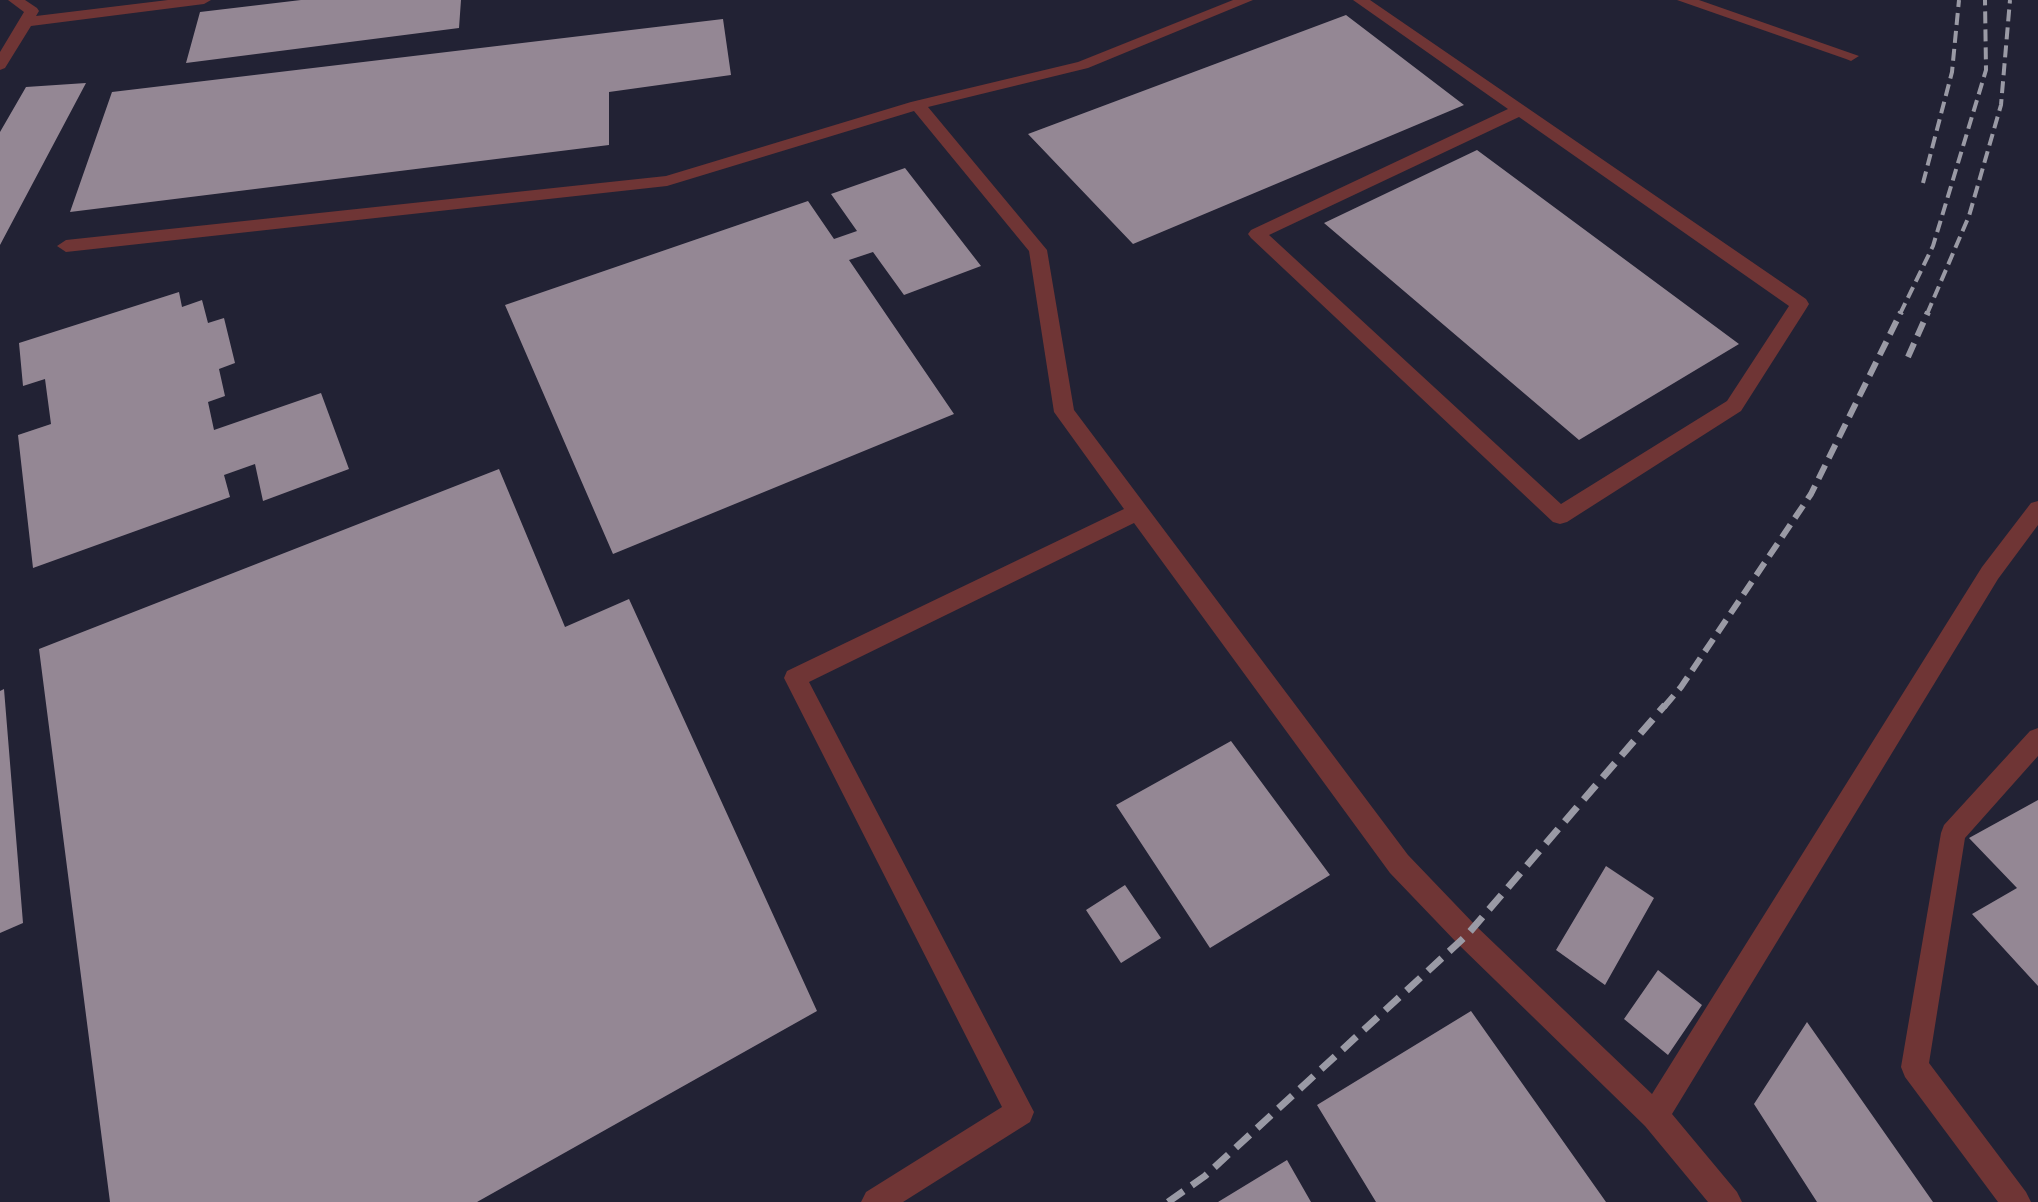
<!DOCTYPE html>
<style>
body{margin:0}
canvas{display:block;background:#1a1a27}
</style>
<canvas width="2038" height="1202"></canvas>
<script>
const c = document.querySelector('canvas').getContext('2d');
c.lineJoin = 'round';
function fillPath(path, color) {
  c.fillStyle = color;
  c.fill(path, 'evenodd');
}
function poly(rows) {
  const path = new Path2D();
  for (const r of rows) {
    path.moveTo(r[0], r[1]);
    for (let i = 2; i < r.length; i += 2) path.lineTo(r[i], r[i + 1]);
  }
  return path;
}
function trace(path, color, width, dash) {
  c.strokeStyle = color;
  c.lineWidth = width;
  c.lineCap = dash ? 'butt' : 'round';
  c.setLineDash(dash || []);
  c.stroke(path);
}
fillPath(poly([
 [0,0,2038,0,2038,1202,0,1202]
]), '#222234');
fillPath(poly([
 [301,0,461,0,459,28,186,63,200,12],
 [1346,15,1464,105,1133,244,1028,134],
 [723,19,731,75,609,92,609,145,70,212,112,92],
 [86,83,0,245,0,132,26,87],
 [1477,150,1739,344,1579,440,1324,223],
 [905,168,981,266,904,295,873,252,849,260,954,414,613,554,505,305,808,201,834,239,857,231,831,194],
 [179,292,182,307,202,300,208,323,224,318,235,363,219,369,225,396,208,402,214,430,321,393,349,469,263,501,255,464,224,475,230,497,33,568,18,435,51,424,45,379,23,386,19,343],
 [499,469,565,627,629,599,817,1011,477,1202,110,1202,39,649],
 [4,689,23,923,0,933,0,691],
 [1231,741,1330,875,1210,948,1116,805],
 [2038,800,2038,986,1972,914,2017,888,1969,838],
 [1606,866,1654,898,1605,985,1556,950],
 [1125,885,1161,938,1121,963,1086,910],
 [1658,970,1702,1005,1668,1055,1624,1019],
 [1471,1011,1606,1202,1376,1202,1317,1105],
 [1807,1022,1933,1202,1817,1202,1754,1104],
 [1287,1160,1311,1202,1218,1202]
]), '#948794');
fillPath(poly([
 [8,0,25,0,37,8,39,11,36,16,168,0,211,0,204,4,31,26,5,68,0,70,0,52,24,12,8,0],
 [1233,0,1253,0,1088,68,928,107,1047,250,1074,410,1408,855,1476,926,1652,1094,1982,567,2031,503,2038,501,2038,525,1998,579,1672,1114,1737,1192,1742,1202,1708,1202,1645,1126,1458,944,1390,873,1134,523,809,682,1034,1112,1030,1122,903,1202,861,1202,866,1192,1002,1107,784,678,787,671,1124,509,1054,412,1029,251,914,111,667,186,66,252,57,246,66,240,666,176,911,102,1078,62,1233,0],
 [1353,0,1370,0,1806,299,1809,304,1806,309,1741,411,1567,522,1560,524,1553,522,1251,238,1248,234,1251,230,1508,109,1353,0],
 [1519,117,1789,306,1727,401,1561,504,1269,235,1519,117],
 [1677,0,1699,0,1859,56,1851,61,1846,59,1677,0],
 [2038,728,2038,756,1965,838,1929,1063,2026,1192,2031,1202,1998,1202,1905,1077,1901,1067,1941,833,1944,825,2030,731,2038,728]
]), '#6f3535');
trace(poly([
 [1923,183,1952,72,1959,0],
 [1900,314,1933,246,1986,70,1985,0],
 [1927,314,1969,216,2001,105,2010,0]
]), '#9a9aa5', 4, [12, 6]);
trace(poly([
 [1908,357,1928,312],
 [1664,707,1681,687,1811,494,1901,312]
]), '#9a9aa5', 6, [15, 8]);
trace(poly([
 [1168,1202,1205,1176,1467,935,1665,705]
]), '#9a9aa5', 7, [19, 10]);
</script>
